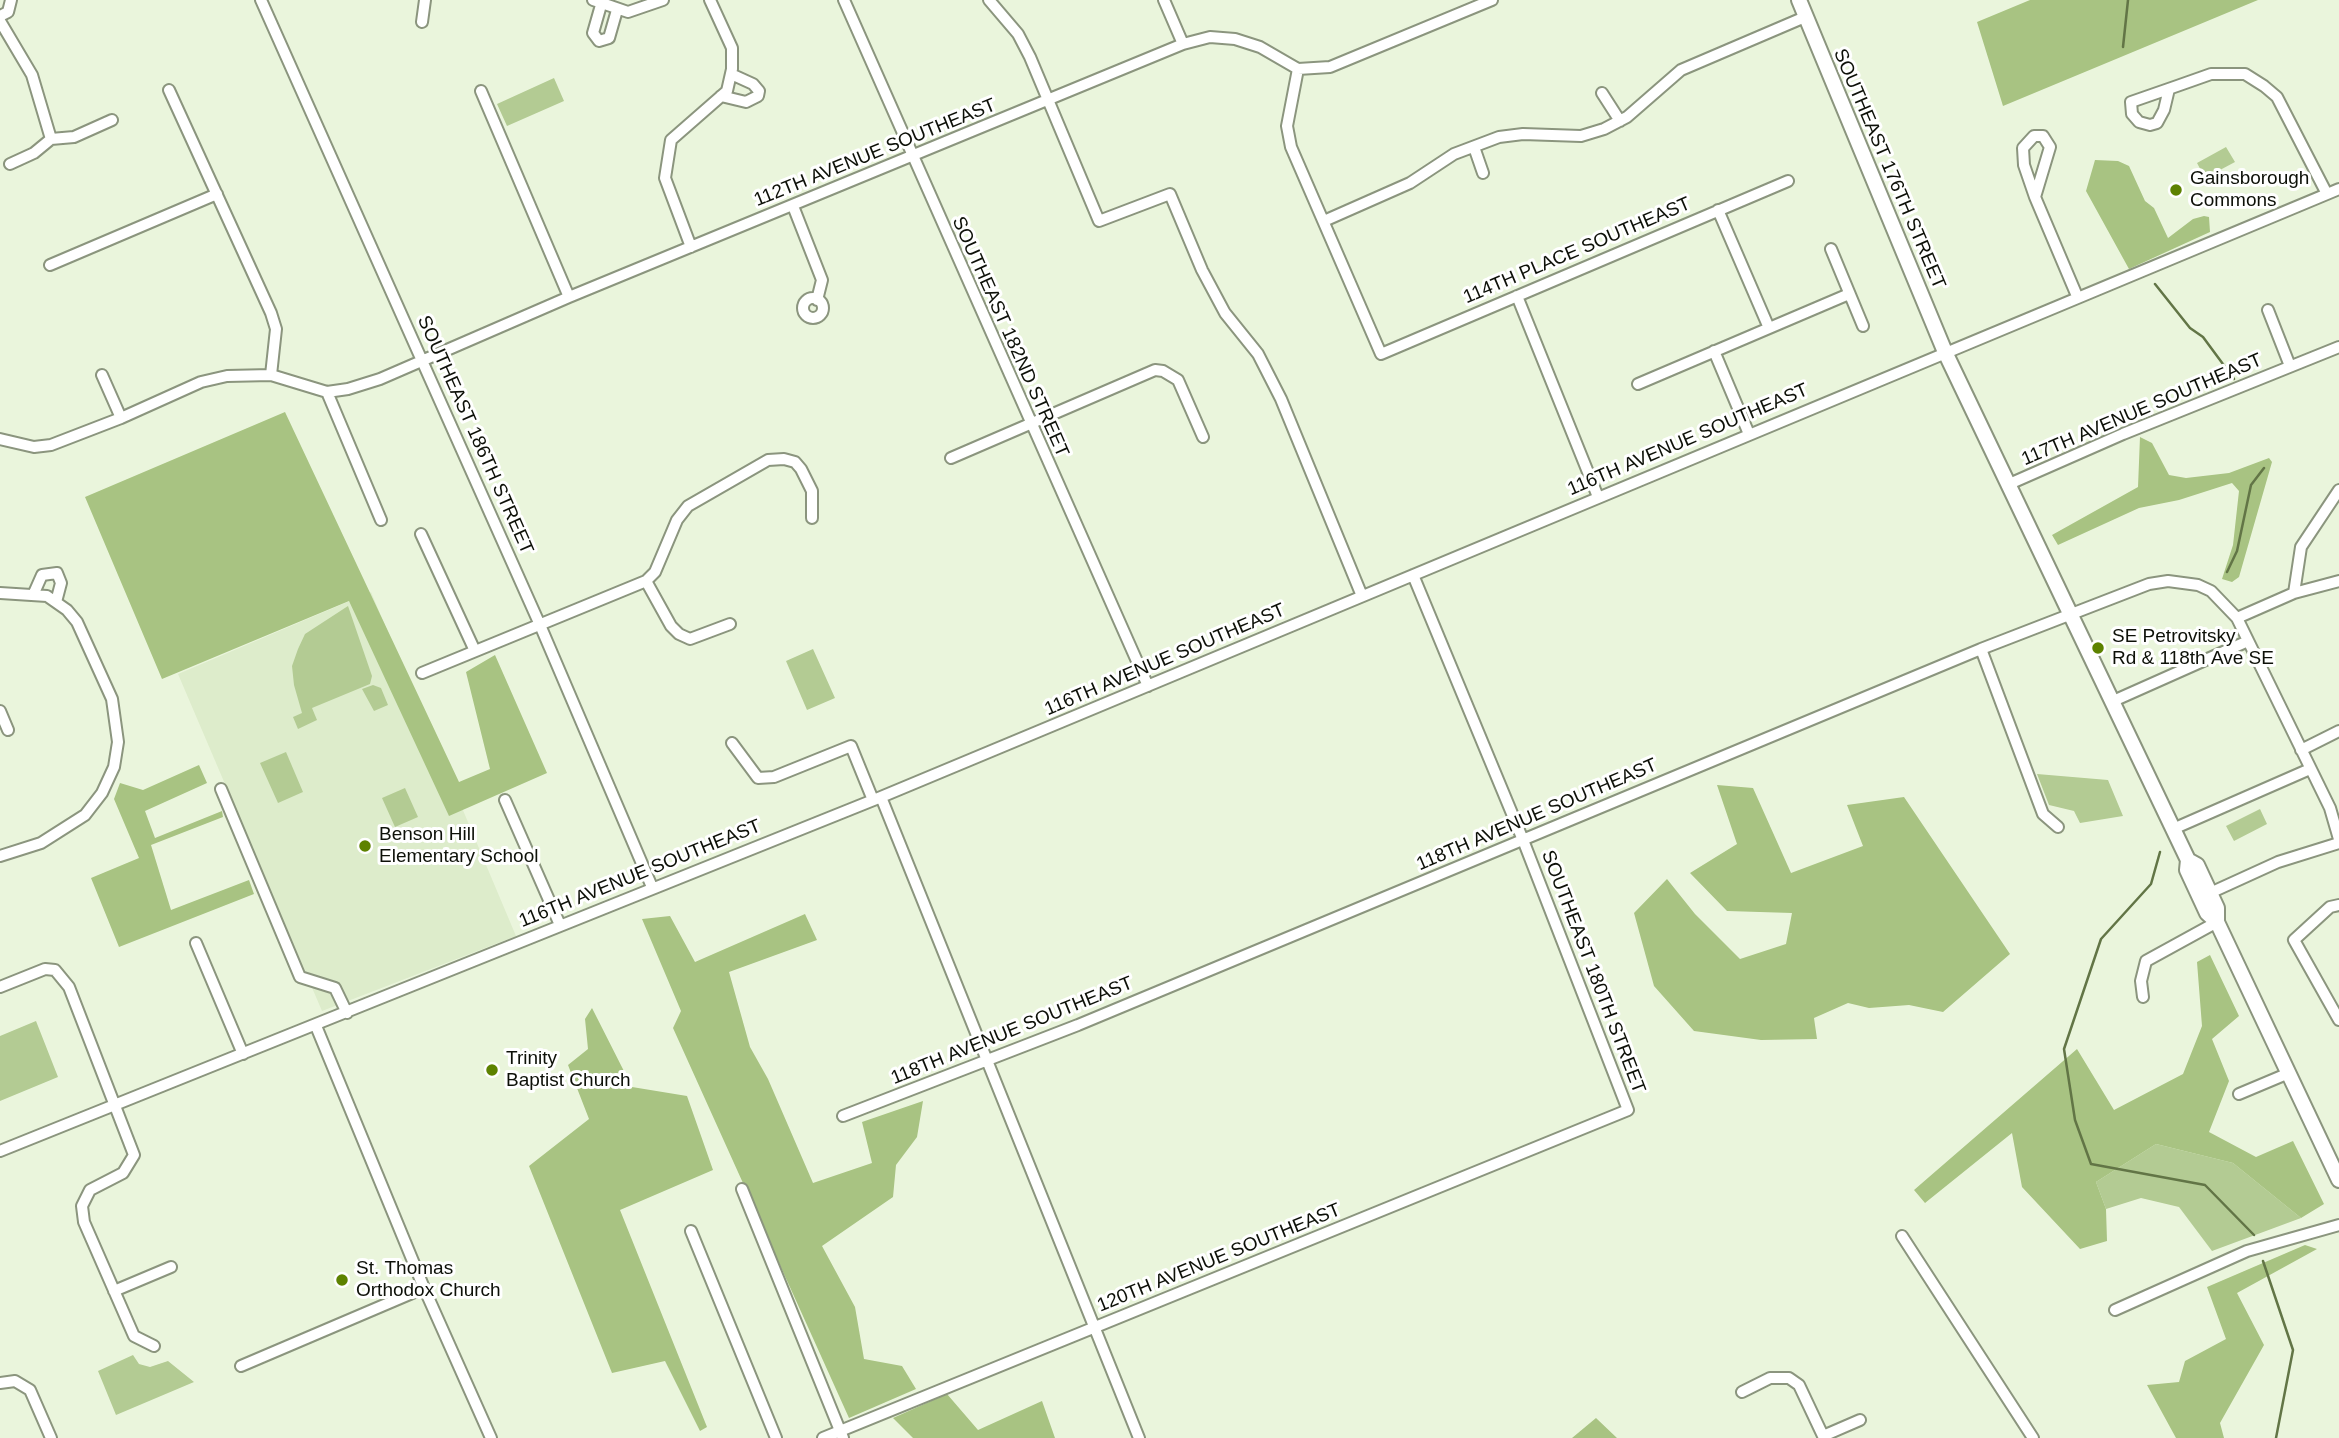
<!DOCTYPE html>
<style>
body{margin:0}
canvas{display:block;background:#eaf5dc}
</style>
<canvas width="2339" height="1438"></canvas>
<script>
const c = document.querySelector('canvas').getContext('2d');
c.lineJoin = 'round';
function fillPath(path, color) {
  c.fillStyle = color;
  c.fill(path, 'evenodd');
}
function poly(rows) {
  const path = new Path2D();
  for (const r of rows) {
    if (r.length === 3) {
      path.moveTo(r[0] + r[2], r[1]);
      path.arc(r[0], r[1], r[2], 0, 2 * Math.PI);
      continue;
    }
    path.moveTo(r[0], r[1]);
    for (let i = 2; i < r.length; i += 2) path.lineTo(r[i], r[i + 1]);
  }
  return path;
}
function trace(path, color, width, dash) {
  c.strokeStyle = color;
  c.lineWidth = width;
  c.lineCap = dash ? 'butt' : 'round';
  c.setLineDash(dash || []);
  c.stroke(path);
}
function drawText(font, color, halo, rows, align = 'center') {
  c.font = font + ' Helvetica,sans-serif';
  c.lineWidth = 6;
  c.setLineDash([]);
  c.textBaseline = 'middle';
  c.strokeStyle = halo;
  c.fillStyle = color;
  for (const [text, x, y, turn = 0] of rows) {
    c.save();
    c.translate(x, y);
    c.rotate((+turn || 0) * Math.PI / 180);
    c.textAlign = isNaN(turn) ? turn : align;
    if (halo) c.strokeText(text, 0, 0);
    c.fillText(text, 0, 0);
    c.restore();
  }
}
fillPath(poly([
 [371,592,516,936,322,1011,178,674]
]), '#ddeccb');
fillPath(poly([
 [554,78,564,101,507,126,497,104],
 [2226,147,2235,162,2205,178,2197,163],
 [348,606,372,676,370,684,312,708,317,720,298,729,293,717,302,713,294,685,292,666,298,649,305,634],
 [813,649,835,698,807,710,786,661],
 [373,685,381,688,388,705,374,711,362,689],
 [286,752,303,792,278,803,260,763],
 [2037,774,2108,780,2123,816,2080,823,2074,811,2049,805],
 [405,788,418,817,395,827,382,798],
 [2260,809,2267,824,2234,841,2226,826],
 [36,1021,58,1077,0,1101,0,1036],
 [2156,1144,2233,1163,2301,1218,2212,1251,2179,1207,2141,1198,2106,1209,2096,1182],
 [133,1355,139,1364,150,1367,168,1361,194,1382,116,1415,98,1371]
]), '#b3cb93');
fillPath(poly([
 [2030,0,2258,0,2003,106,1977,22],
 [2095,160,2118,161,2129,166,2145,201,2154,208,2168,238,2193,219,2204,216,2209,217,2210,232,2129,269,2086,191],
 [285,412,459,782,490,769,466,672,495,655,547,773,449,816,349,601,162,679,85,497],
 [2140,437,2152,443,2169,475,2186,478,2229,473,2269,458,2272,462,2239,577,2232,582,2222,579,2233,545,2239,491,2232,483,2179,500,2139,508,2058,545,2052,535,2138,487],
 [199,765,207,783,145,811,155,838,222,811,223,817,151,845,171,910,249,880,254,894,119,947,91,878,139,858,114,799,120,783,143,790],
 [1717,785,1753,788,1791,873,1863,846,1847,805,1904,797,2010,954,1943,1012,1909,1005,1869,1008,1848,1003,1814,1018,1817,1039,1761,1040,1694,1031,1654,986,1634,913,1667,879,1695,914,1740,959,1786,944,1792,913,1727,911,1690,873,1737,844],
 [805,914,817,940,729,972,750,1047,768,1079,813,1183,872,1163,862,1122,923,1101,917,1137,896,1165,893,1197,822,1246,855,1307,864,1359,902,1366,916,1389,849,1418,673,1028,681,1011,642,919,670,916,695,962],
 [2210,955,2239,1016,2212,1039,2229,1081,2209,1132,2256,1157,2293,1141,2324,1204,2301,1218,2233,1163,2156,1144,2096,1182,2106,1209,2107,1241,2080,1249,2022,1187,2012,1133,1925,1203,1914,1190,2077,1049,2114,1110,2183,1074,2202,1026,2197,962],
 [592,1008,632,1087,687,1096,713,1170,620,1210,707,1427,700,1431,665,1361,612,1373,529,1166,589,1119,568,1065,588,1049,585,1019],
 [2305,1245,2317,1249,2237,1293,2264,1345,2220,1423,2224,1438,2176,1438,2147,1385,2179,1382,2185,1361,2226,1339,2207,1287],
 [947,1394,978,1430,1042,1401,1055,1438,913,1438,893,1418],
 [1596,1418,1617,1438,1572,1438]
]), '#a8c382');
trace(poly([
 [2123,47,2128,0],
 [2155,284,2190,328,2203,337,2234,379],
 [2227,572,2237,551,2251,485,2264,468],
 [2160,852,2151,884,2101,939,2064,1049,2075,1120,2091,1164,2205,1185,2254,1235],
 [2263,1261,2293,1350,2276,1438]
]), '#627546', 2.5);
const minor = poly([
 [261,0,540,625,652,887],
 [593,0,628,12,663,0],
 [844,0,1148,686],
 [989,0,1018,34,1030,57,1099,221,1170,194,1202,270,1225,313,1258,354,1281,399,1362,596],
 [1164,0,1183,44],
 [601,5,593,33,599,41,609,38,617,10],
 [0,16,8,12,11,0],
 [0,21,32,75,51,139],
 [422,22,425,0],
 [1298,69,1287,126,1291,147,1381,354,1788,181],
 [2169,89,2164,110,2157,123,2150,125,2139,122,2132,114,2131,102,2177,86,2211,74,2245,74,2264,86,2277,97,2327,194],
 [169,90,271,313,276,329,271,375],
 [481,91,569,297],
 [1602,93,1620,121],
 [721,96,746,102,758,96,759,91,753,84,731,74],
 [1474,147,1483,173],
 [10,164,34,153,51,139,74,137,112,120],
 [2035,197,2024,165,2023,148,2034,136,2043,136,2050,147,2035,197,2077,296],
 [793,206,822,280,817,300],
 [1718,210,1769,328],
 [1324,221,1410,183,1454,154,1499,137,1523,134,1581,136,1604,129,1627,117,1681,70,1805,17],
 [691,247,665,178,671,140,727,91,732,69,732,48,710,0],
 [1831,249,1863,326],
 [50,265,217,194],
 [1517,296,1598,497],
 [813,308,10],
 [2268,310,2290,366],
 [1714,351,1749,434],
 [102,375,121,418],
 [1638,384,1849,294],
 [327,392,381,520],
 [0,439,34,447,51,445,121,418,201,382,227,376,271,375,327,392,348,389,380,379,569,297,1183,44,1210,37,1235,39,1260,47,1298,69,1330,67,1492,0],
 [951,458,1155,370,1163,371,1178,380,1203,437],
 [2007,485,2123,434,2339,347],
 [421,534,475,651],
 [646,581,671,626,679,634,690,639,730,624],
 [0,593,47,596,67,610,77,622,112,699,118,742,114,767,102,793,85,815,41,843,0,856],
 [34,593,42,575,57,573,61,583,56,602],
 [2294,593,2301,547,2339,490],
 [2237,618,2294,593,2339,581],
 [1981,649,2043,814,2058,827],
 [422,673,646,581,655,572,677,520,688,506,768,460,784,459,795,462,801,469,812,491,812,518],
 [2111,702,2248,641],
 [0,711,8,730],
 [732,743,758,778,774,777,851,746,873,800],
 [2301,750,2339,731],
 [221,789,300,977,335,988,347,1013],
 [881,797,1139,1438],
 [505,800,560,925],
 [2173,829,2310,769],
 [2210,893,2278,862,2339,843],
 [2339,905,2330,907,2294,940,2339,1020],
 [196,943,243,1054],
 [0,987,45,969,55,970,69,987,134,1155,123,1173,90,1190,82,1206,84,1222,134,1336,154,1346],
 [2143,997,2141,981,2146,961,2217,922],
 [316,1026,424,1288,491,1438],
 [2239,1094,2289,1073],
 [843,1116,1078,1025,1981,649,2149,584,2168,581,2198,585,2211,591,2237,618,2330,808,2339,839],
 [0,1151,881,797,2339,189],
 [742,1189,843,1438],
 [691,1231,776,1438],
 [1902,1236,2033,1438],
 [114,1291,171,1267],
 [2115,1310,2247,1251,2339,1225],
 [241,1366,424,1288],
 [0,1383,15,1381,30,1390,51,1438],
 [1742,1392,1770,1378,1789,1378,1799,1385,1824,1438],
 [1823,1436,1860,1420],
 [823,1438,1628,1110,1523,840,1413,575]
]);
const major = poly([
 [1799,0,1945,352,2188,860,2197,865,2217,908,2217,922,2339,1180],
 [2188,860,2187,870,2207,913,2217,922]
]);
trace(minor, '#8b957e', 14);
trace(major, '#8b957e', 18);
trace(minor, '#fff', 10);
trace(major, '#fff', 14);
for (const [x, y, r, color] of [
 [2176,190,7,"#5d8200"],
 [2098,648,7,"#5d8200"],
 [365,846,7,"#5d8200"],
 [492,1070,7,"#5d8200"],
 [342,1280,7,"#5d8200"]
]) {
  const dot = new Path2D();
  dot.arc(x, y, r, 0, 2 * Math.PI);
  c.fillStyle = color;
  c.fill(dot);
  trace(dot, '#fff', 2.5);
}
drawText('19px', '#0d1008', '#fff', [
 ["112TH AVENUE SOUTHEAST",875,153,-22],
 ["SOUTHEAST 176TH STREET",1889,169,67],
 ["114TH PLACE SOUTHEAST",1577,251,-23],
 ["SOUTHEAST 182ND STREET",1010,337,66],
 ["117TH AVENUE SOUTHEAST",2142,410,-23],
 ["SOUTHEAST 186TH STREET",475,435,66],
 ["116TH AVENUE SOUTHEAST",1688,440,-23],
 ["116TH AVENUE SOUTHEAST",1165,660,-23],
 ["118TH AVENUE SOUTHEAST",1537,815,-23],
 ["116TH AVENUE SOUTHEAST",640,874,-22],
 ["SOUTHEAST 180TH STREET",1593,972,69],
 ["118TH AVENUE SOUTHEAST",1012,1031,-22],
 ["120TH AVENUE SOUTHEAST",1219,1258,-22]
]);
drawText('19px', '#0d1008', '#fff', [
 ["Gainsborough",2190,179],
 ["Commons",2190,201],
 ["SE Petrovitsky",2112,637],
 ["Rd & 118th Ave SE",2112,659],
 ["Benson Hill",379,835],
 ["Elementary School",379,857],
 ["Trinity",506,1059],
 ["Baptist Church",506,1081],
 ["St. Thomas",356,1269],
 ["Orthodox Church",356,1291]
], 'left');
</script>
